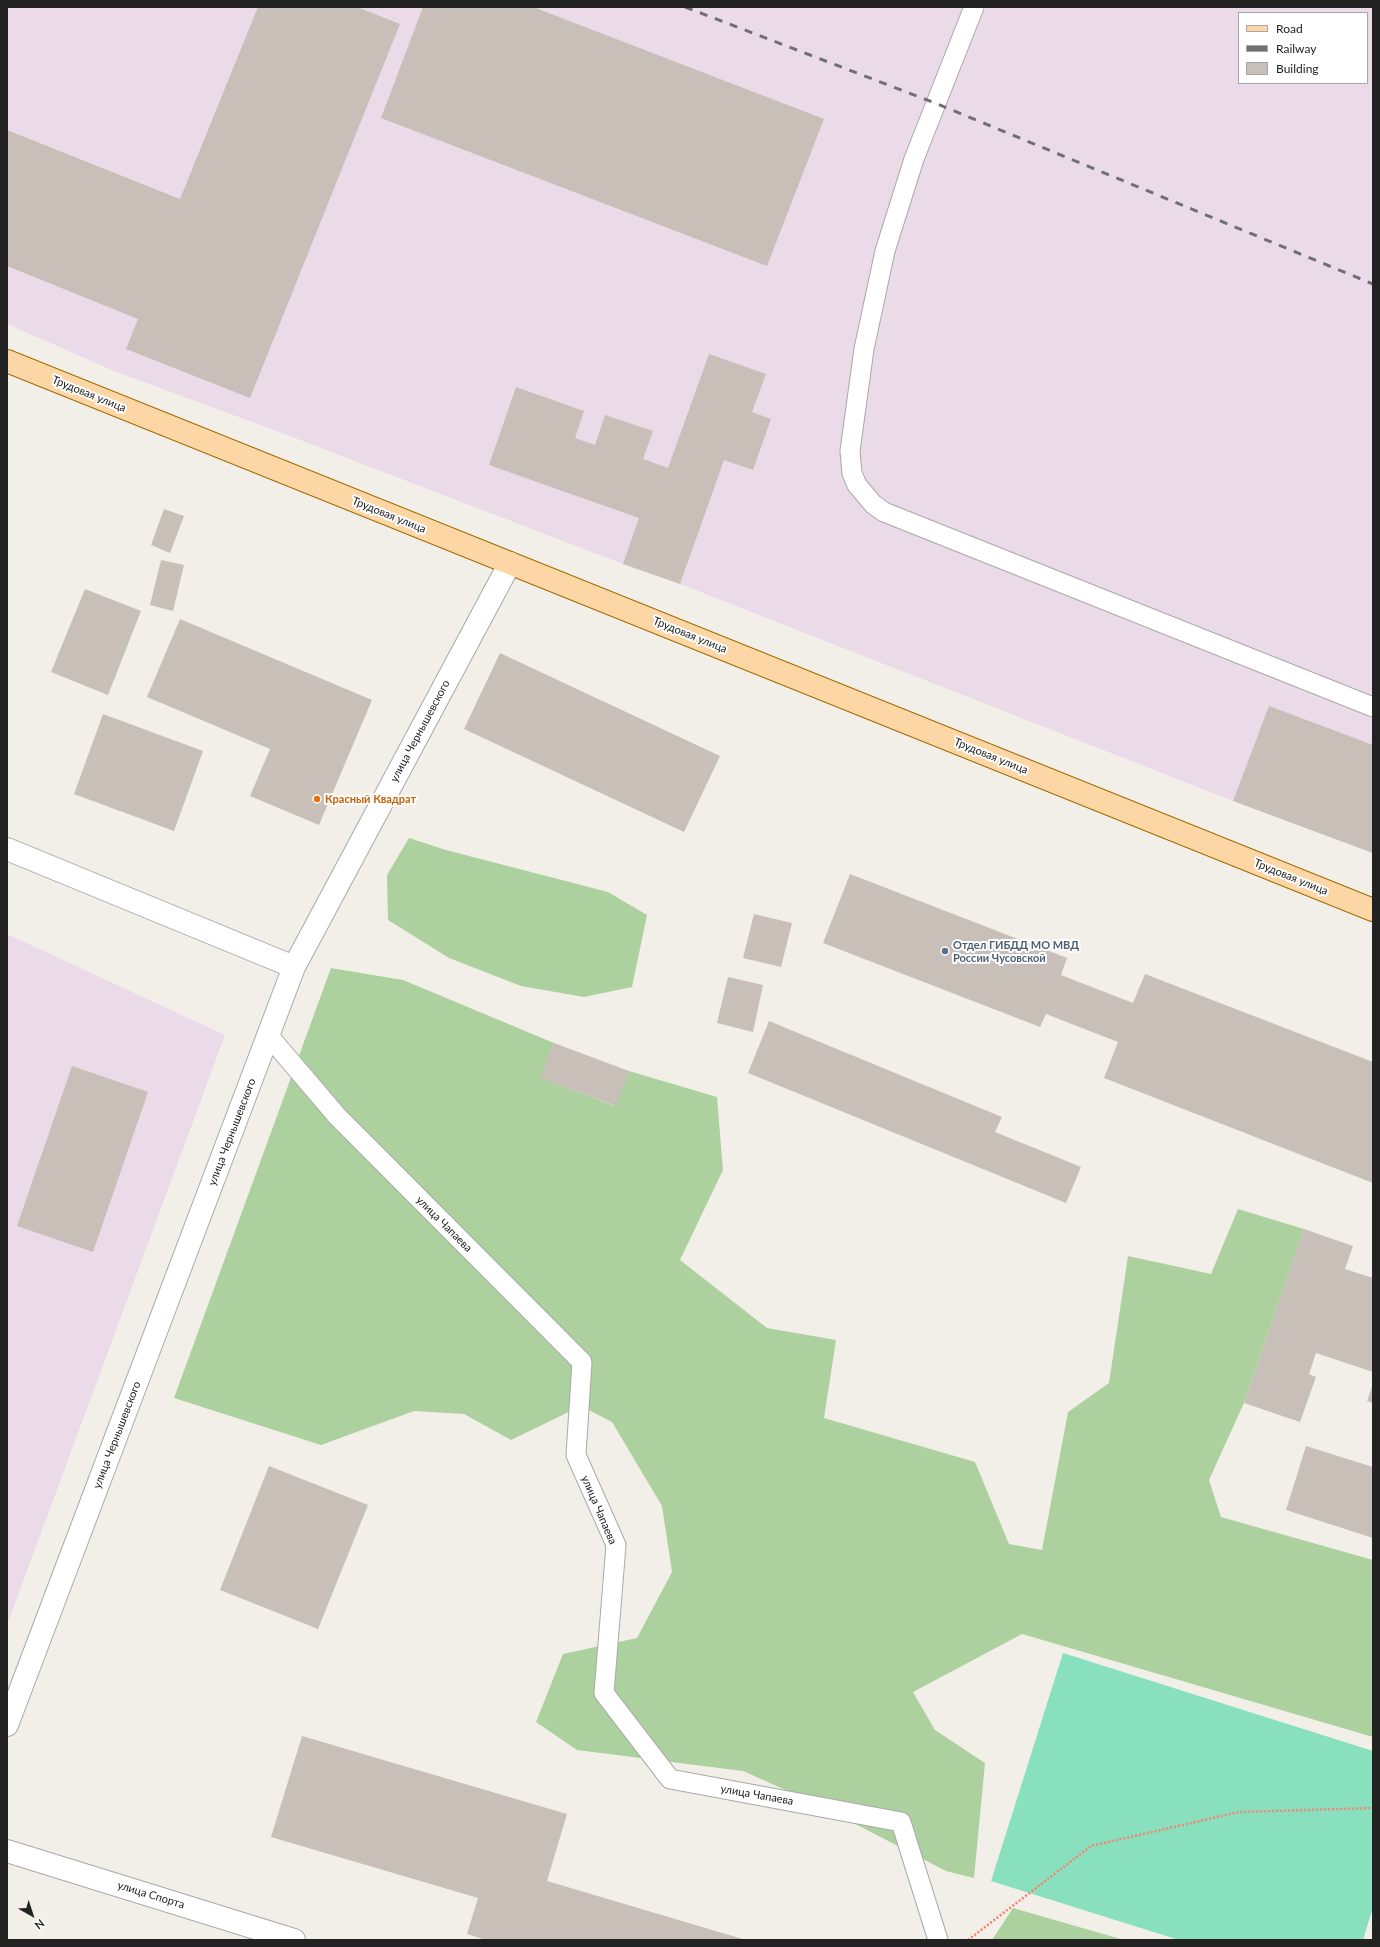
<!DOCTYPE html>
<meta charset="utf-8">
<style>
body{margin:0}
#map{position:relative;width:1380px;height:1947px;overflow:hidden;background:#f2efe9;font-family:Lato,sans-serif}
canvas{display:block}
.frame{position:absolute;inset:0;border:8px solid #222;pointer-events:none}
.legend{position:absolute;left:1238px;top:12px;width:130px;height:72px;box-sizing:border-box;background:#fff;border:1px solid #a7a7a7;margin:0;padding:5px 7px;list-style:none;font-size:12px;color:#222}
.legend li{display:flex;align-items:center;gap:8px;height:20px}
.legend b{width:20px;border:1px solid #a7a7a7}
.north{position:absolute;left:12px;top:1895px;width:40px;height:40px;-webkit-text-stroke:3px #fff;paint-order:stroke;rotate:141deg;font-size:11px;font-weight:700;line-height:16px;text-align:center;color:#222}
.north::after{content:'';display:block;margin:auto;width:14px;height:18px;background:#222;clip-path:polygon(50% 0,100% 100%,50% 72%,0 100%)}
</style>
<div id="map">
<canvas width="1380" height="1947"></canvas>
<div class="frame"></div>
<ul class="legend">
<li><b style="height:5px;background:#fcd6a4"></b>Road</li>
<li><b style="height:5px;background:#707070"></b>Railway</li>
<li><b style="height:11px;background:#c7bfb8"></b>Building</li>
</ul>
<div class="north">N</div>
</div>
<script>
const c = document.querySelector('canvas').getContext('2d');
c.lineJoin = 'round';
function fillPath(path, color) {
  c.fillStyle = color;
  c.fill(path, 'evenodd');
}
function poly(rows) {
  const path = new Path2D();
  for (const r of rows) {
    path.moveTo(r[0], r[1]);
    for (let i = 2; i < r.length; i += 2) path.lineTo(r[i], r[i + 1]);
  }
  return path;
}
function trace(path, color, width, dash) {
  c.strokeStyle = color;
  c.lineWidth = width;
  c.lineCap = dash ? 'butt' : 'round';
  c.setLineDash(dash || []);
  c.stroke(path);
}
function drawText(font, color, halo, rows, align = 'center') {
  c.font = font + ' Lato,sans-serif';
  c.lineWidth = 4;
  c.setLineDash([]);
  c.textBaseline = 'middle';
  c.strokeStyle = halo;
  c.fillStyle = color;
  for (const [text, x, y, turn = 0] of rows) {
    c.save();
    c.translate(x, y);
    c.rotate((+turn || 0) * Math.PI / 180);
    c.textAlign = isNaN(turn) ? turn : align;
    if (halo) c.strokeText(text, 0, 0);
    c.fillText(text, 0, 0);
    c.restore();
  }
}
fillPath(poly([
 [7,7,1373,7,1373,853,1233,801,680,584,623,564,274,430,114,371,7,324],
 [1239,13,1367,13,1367,83,1239,83],
 [7,934,225,1035,7,1625]
]), '#ebdbe8');
fillPath(poly([
 [409,838,446,850,608,892,647,915,632,987,584,997,521,986,449,958,388,920,387,875],
 [331,968,403,980,554,1043,541,1078,615,1106,629,1071,717,1097,723,1170,680,1260,767,1328,836,1340,824,1418,975,1462,1009,1544,1042,1550,1068,1412,1109,1383,1128,1256,1211,1274,1238,1209,1304,1229,1244,1403,1209,1480,1221,1517,1373,1560,1373,1737,1022,1634,913,1692,935,1730,985,1763,974,1878,946,1871,817,1804,743,1771,577,1750,536,1722,563,1654,637,1638,672,1572,662,1506,612,1422,581,1406,511,1440,464,1414,414,1411,321,1445,174,1398],
 [1013,1908,1124,1940,992,1940]
]), '#add19e');
fillPath(poly([
 [1063,1653,1373,1751,1373,1907,1363,1940,1179,1940,991,1881]
]), '#88e0be');
fillPath(poly([
 [258,7,357,7,400,24,250,398,126,349,138,319,7,266,7,130,180,199],
 [423,7,533,7,824,119,767,266,381,118],
 [709,354,766,374,752,412,771,419,753,470,724,460,680,584,623,564,639,518,489,465,516,387,584,411,575,438,595,445,605,415,653,431,643,459,668,468],
 [164,509,184,516,170,553,151,545],
 [161,560,184,565,173,611,150,605],
 [85,589,141,611,108,695,51,672],
 [180,619,372,700,319,825,250,796,270,749,147,697],
 [500,653,720,756,684,832,464,729],
 [1269,706,1373,745,1373,853,1233,801],
 [103,714,203,751,174,831,74,794],
 [850,874,1067,958,1061,975,1133,1003,1145,974,1373,1062,1373,1183,1104,1078,1118,1042,1046,1014,1040,1027,823,943],
 [754,914,792,923,781,967,743,958],
 [728,977,763,985,753,1032,717,1023],
 [769,1021,1002,1117,995,1132,1081,1167,1066,1203,748,1073],
 [554,1043,629,1071,616,1106,540,1078],
 [72,1066,148,1092,93,1252,17,1226],
 [1304,1229,1353,1246,1345,1269,1373,1278,1373,1372,1316,1353,1309,1374,1316,1377,1300,1422,1244,1403],
 [1373,1384,1373,1403,1367,1401],
 [1306,1446,1373,1467,1373,1538,1286,1510],
 [269,1466,368,1505,318,1629,220,1590],
 [302,1736,567,1814,547,1881,746,1940,486,1940,467,1934,478,1898,271,1837]
]), '#c7bfb8');
const service = poly([
 [974,7,914,159,885,251,864,349,850,451,852,473,857,485,873,504,884,512,1373,707],
 [268,1035,337,1116,582,1362,576,1455,616,1545,604,1693,670,1779,901,1822,938,1940]
]);
const minor = poly([
 [7,849,294,967],
 [7,1725,294,967,510,563],
 [7,1851,294,1940]
]);
const primary = poly([
 [7,361,1373,910]
]);
trace(service, '#a9a9a9', 21);
trace(minor, '#a9a9a9', 24);
trace(primary, '#a06b00', 24);
trace(poly([
 [968,1940,1091,1846,1239,1812,1373,1808]
]), '#fa8072', 2.5, [2, 2]);
trace(service, '#fff', 19);
trace(minor, '#fff', 22);
trace(primary, '#fcd6a4', 22);
trace(poly([
 [685,7,935,103,1373,284]
]), '#707070', 3, [8, 8]);
for (const [x, y, r, color] of [
 [317,799,4,"#e8710a"],
 [945,951,4,"#5c6f8a"]
]) {
  const dot = new Path2D();
  dot.arc(x, y, r, 0, 2 * Math.PI);
  c.fillStyle = color;
  c.fill(dot);
  trace(dot, '#fff', 1.5);
}
drawText('11px', '#222', '#fff', [
 ["Трудовая улица",89,394,22],
 ["Трудовая улица",389,515,22],
 ["Трудовая улица",690,635,22],
 ["улица Чернышевского",420,731,-62],
 ["Трудовая улица",991,756,22],
 ["Трудовая улица",1291,877,22],
 ["улица Чернышевского",232,1132,-69],
 ["улица Чапаева",444,1224,45],
 ["улица Чернышевского",117,1435,-69],
 ["улица Чапаева",599,1510,67],
 ["улица Чапаева",757,1795,10],
 ["улица Спорта",151,1895,17]
]);
drawText('bold 11px', '#c56008', '#fff', [
 ["Красный Квадрат",325,799]
], 'left');
drawText('bold 11px', '#4e5e75', '#fff', [
 ["Отдел ГИБДД МО МВД",953,945],
 ["России Чусовской",953,958]
], 'left');
</script>
